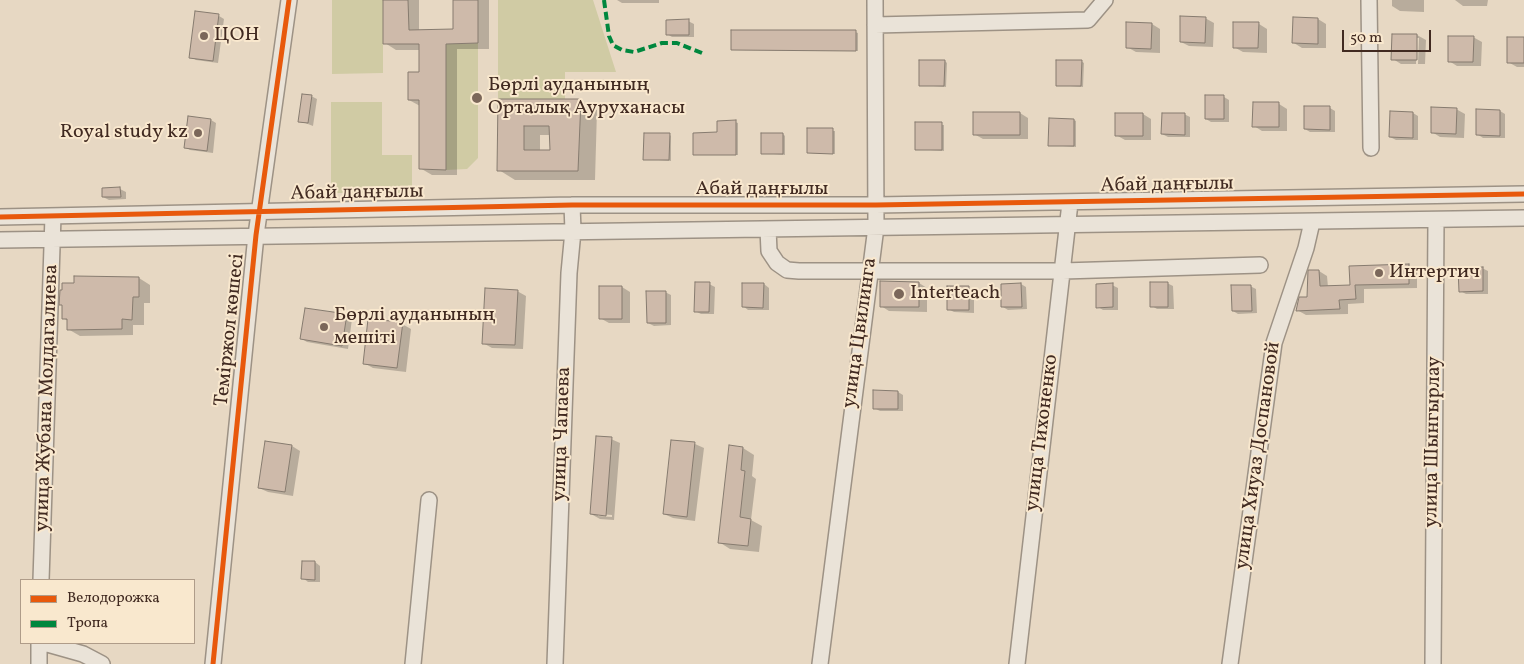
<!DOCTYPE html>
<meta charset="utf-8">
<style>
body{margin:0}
#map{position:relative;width:1524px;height:664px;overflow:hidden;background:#e7d8c3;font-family:Vollkorn,serif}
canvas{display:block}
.legend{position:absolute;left:20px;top:579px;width:175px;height:65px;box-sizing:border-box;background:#f9e8ce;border:1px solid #af9c89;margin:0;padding:6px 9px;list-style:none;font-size:15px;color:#412a21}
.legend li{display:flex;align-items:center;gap:10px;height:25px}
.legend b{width:25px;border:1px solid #af9c89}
.scale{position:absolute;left:1342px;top:30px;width:89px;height:22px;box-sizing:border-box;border:2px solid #412a21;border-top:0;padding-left:6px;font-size:15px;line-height:18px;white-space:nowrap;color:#412a21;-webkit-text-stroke:4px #f9e8ce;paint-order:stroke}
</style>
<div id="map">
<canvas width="1524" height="664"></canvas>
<ul class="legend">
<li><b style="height:6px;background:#e8590c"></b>Велодорожка</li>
<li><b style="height:6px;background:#00873e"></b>Тропа</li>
</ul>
<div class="scale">50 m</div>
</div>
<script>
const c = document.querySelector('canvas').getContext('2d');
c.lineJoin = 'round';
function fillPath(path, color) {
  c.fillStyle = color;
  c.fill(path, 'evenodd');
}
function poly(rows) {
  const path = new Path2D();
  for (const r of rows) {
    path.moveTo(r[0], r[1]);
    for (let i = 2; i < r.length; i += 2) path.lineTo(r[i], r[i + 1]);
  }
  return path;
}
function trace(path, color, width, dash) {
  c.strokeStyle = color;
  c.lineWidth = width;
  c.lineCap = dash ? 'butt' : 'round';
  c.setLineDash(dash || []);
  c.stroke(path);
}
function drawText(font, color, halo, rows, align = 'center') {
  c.font = font + ' Vollkorn,serif';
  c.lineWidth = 4;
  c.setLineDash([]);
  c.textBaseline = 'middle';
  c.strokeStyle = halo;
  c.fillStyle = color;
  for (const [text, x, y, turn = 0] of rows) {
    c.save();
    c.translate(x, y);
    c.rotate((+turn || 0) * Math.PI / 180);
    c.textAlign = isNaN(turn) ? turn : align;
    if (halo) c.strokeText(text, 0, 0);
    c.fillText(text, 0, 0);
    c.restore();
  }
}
fillPath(poly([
 [332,0,383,0,383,73,332,74],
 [498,0,593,0,616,72,565,72,565,99,498,99],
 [478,43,478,158,467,169,446,170,446,44],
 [331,102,382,102,382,155,412,155,412,193,331,193]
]), '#d0cba4');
fillPath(poly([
 [384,0,419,0,419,31,455,31,454,0,489,0,489,49,457,49,457,175,432,175,420,168,420,106,409,100,420,73,420,50,396,50,385,43],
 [617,0,659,0,659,3,622,3],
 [1392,0,1424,0,1424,12,1400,11,1392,6],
 [1455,0,1488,0,1487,6,1463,6],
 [219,16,224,19,218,63,196,60,191,57],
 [1205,18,1214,23,1213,47,1189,46,1181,42],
 [1318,19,1326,24,1326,48,1302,48,1294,43],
 [688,21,694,24,694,37,672,37,667,34],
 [1152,24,1160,29,1160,53,1136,52,1127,47],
 [1259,24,1267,29,1267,53,1243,52,1234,47],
 [855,32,858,33,858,51,732,50],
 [1393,35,1417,35,1426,40,1425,64,1418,64,1419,38,1416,38,1416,64,1401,64,1393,59],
 [1473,37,1482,42,1481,66,1457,66,1449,61],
 [1524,38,1524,67,1517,67,1508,62],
 [945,61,947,63,946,87,920,85],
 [1081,61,1084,63,1083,87,1057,85],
 [311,96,317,99,313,126,300,121],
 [1206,96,1224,97,1229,100,1229,122,1211,122,1206,119],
 [499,100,580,101,597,110,595,180,515,180,499,170],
 [540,135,551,135,551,151,540,151],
 [1279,104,1287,109,1287,131,1262,131,1254,126],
 [1330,108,1335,111,1335,132,1310,132,1305,129],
 [1456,109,1465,114,1464,138,1440,137,1432,132],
 [1500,111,1505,114,1505,138,1483,138,1477,134],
 [1020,113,1028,118,1028,139,983,139,974,134],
 [1413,113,1418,116,1418,140,1396,140,1390,137],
 [1143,114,1151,119,1151,140,1125,140,1116,135],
 [1184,114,1190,117,1190,137,1168,137,1162,134],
 [189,117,211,120,216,123,213,153,190,150,185,147],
 [1074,120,1076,121,1076,147,1049,145],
 [735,122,738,123,738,155,694,155],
 [916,123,944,125,944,151,916,149],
 [808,129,835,131,835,154,808,153],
 [669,134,671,136,671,161,645,159],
 [783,134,785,136,785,155,762,153],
 [103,189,120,189,126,192,126,199,109,200,103,197],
 [1408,265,1417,270,1417,288,1364,289,1364,303,1348,304,1348,314,1306,315,1297,310,1309,298,1319,271,1327,276,1328,287,1351,286,1351,267],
 [1482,268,1488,271,1488,294,1466,294,1460,291],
 [139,278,150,285,150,303,144,303,144,325,133,325,133,335,80,336,68,329,68,321,63,318],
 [919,283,927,288,927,312,889,311,881,306],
 [1167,283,1173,286,1174,309,1157,309,1152,306],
 [709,284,715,287,714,314,701,314,695,311],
 [764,284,769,288,769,310,748,310,743,306],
 [1021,284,1026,287,1027,309,1008,310,1003,307],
 [1112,285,1118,288,1118,310,1103,310,1098,307],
 [1250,286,1256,289,1257,313,1238,314,1233,311],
 [622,287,630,292,630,323,609,323,600,318],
 [969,288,974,291,974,313,954,312,948,309],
 [517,291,526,296,523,349,492,348,483,343],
 [665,292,671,295,671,325,654,326,648,323],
 [306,309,347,316,352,319,348,349,307,342,302,339],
 [402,324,411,329,406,372,373,368,364,363],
 [898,392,903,395,903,411,880,411,874,408],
 [611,439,620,443,614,520,600,519,591,514],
 [598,514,612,515,612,517,598,516],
 [672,441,695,444,704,448,695,521,673,518,664,514],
 [292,446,300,451,293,496,268,492,259,488],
 [730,447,743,448,754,455,752,476,756,479,751,520,762,526,759,552,730,549,719,542],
 [303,562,315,562,320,566,320,582,308,582,303,578]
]), '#0003');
const building = poly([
 [383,0,408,0,409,30,453,29,453,0,478,0,478,43,446,44,446,170,419,169,419,100,408,100,408,72,419,72,419,44,383,44,383,0],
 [195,11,219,14,213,61,189,58,195,11],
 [1180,16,1206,17,1205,43,1180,42,1180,16],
 [1293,17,1318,18,1318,44,1292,43,1293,17],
 [689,19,689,35,666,35,666,20,689,19],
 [1126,22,1152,23,1151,49,1126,48,1126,22],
 [1233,22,1259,22,1258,48,1233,48,1233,22],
 [731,30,856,30,856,51,731,50,731,30],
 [1392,34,1417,34,1417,60,1391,60,1392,34],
 [1448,36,1474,36,1473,62,1448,62,1448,36],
 [1507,37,1524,37,1524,63,1507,63,1507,37],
 [919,60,945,60,944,86,919,86,919,60],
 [1056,60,1082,60,1081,86,1056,86,1056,60],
 [302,94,312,95,308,123,298,122,302,94],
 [1205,95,1224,95,1224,119,1205,119,1205,95],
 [498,99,581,99,578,171,497,171,498,99],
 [524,126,549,126,550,150,524,150,524,126],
 [1253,102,1279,102,1279,127,1252,127,1253,102],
 [1304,106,1330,106,1330,130,1304,129,1304,106],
 [1431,107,1457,108,1456,134,1431,133,1431,107],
 [1476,109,1500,110,1500,136,1476,135,1476,109],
 [1390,111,1413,112,1413,138,1389,137,1390,111],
 [973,112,1020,112,1020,135,973,135,973,112],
 [1115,113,1143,113,1143,136,1115,136,1115,113],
 [1162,113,1185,113,1185,135,1161,134,1162,113],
 [188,116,211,119,207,151,184,148,188,116],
 [1049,118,1074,119,1074,146,1048,146,1049,118],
 [736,120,736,155,693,155,693,133,717,132,717,121,736,120],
 [915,122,942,122,942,150,915,150,915,122],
 [807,128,833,128,833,154,807,153,807,128],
 [644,133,670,133,669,160,643,160,644,133],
 [761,133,783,133,783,154,761,154,761,133],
 [120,187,121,197,102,197,102,188,120,187],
 [1409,264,1409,284,1355,285,1356,299,1339,300,1340,309,1296,311,1299,297,1307,297,1308,270,1319,270,1320,286,1350,285,1349,266,1409,264],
 [1483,267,1483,291,1459,292,1458,268,1483,267],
 [74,276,139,277,139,297,133,297,132,320,122,319,122,329,67,330,67,319,62,319,62,305,59,305,60,290,62,290,62,283,74,283,74,276],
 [880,281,919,282,919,307,880,307,880,281],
 [695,282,710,282,709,312,694,312,695,282],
 [1150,282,1168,282,1168,307,1150,307,1150,282],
 [742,283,764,283,763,308,742,307,742,283],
 [1021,283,1022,307,1001,307,1001,284,1021,283],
 [1113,283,1113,307,1096,308,1096,284,1113,283],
 [1231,285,1251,285,1252,311,1232,311,1231,285],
 [599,286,622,286,622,319,599,319,599,286],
 [947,286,969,286,969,310,947,310,947,286],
 [485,288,518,290,515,345,482,344,485,288],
 [646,291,666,291,666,323,647,323,646,291],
 [305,308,347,314,342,346,300,339,305,308],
 [368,319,403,322,397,368,363,364,368,319],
 [873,390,898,391,898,409,873,409,873,390],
 [596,436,612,437,606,516,590,514,596,436],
 [671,440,695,442,687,517,663,514,671,440],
 [265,441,292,445,285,492,258,488,265,441],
 [729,445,743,447,741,470,745,471,740,517,751,519,748,546,718,543,729,445],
 [302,561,315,561,315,580,301,579,302,561]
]);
fillPath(building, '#cebaaa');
trace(building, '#867b6f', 1);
const minor = poly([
 [1369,0,1371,148],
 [875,25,1088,20,1105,0],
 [0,217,572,205,876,205,1524,194],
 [768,229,769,251,777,263,787,270,799,271,1063,271,1260,265],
 [0,240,1524,218],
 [41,580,53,216],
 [44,643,83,654,102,664],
 [39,664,39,643],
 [213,664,256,235,289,0],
 [413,664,429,500],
 [555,664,569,273,573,231,572,205],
 [820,664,876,227,875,0],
 [1017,664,1070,203],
 [1230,664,1274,343,1306,248,1312,222],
 [1433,664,1436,220]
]);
trace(minor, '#9d9285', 18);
trace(minor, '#eae3d8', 15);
trace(poly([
 [604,0,609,36,613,45,622,50,634,52,662,43,677,43,702,53]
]), '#00873e', 4, [8, 4]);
trace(poly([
 [0,217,572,205,876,205,1524,194],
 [213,664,256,235,289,0]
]), '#e8590c', 5);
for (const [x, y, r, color] of [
 [204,36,5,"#7b675a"],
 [477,98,6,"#7b675a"],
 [198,133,5,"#7b675a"],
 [1379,273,5,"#7b675a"],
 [899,294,6,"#7b675a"],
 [324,327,5,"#7b675a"]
]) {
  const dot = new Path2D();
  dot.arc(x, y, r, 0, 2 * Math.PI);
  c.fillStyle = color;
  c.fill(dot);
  trace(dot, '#f9e8ce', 2);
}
drawText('20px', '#412a21', '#f9e8ce', [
 ["ЦОН",214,36],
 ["Бөрлі ауданының",488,86],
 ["Орталық Ауруханасы",488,109],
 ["Royal study kz",188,133,"right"],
 ["Интертич",1389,273],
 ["Interteach",910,294],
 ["Бөрлі ауданының",334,316],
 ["мешіті",334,339]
], 'left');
drawText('20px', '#412a21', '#f9e8ce', [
 ["Абай даңғылы",1167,186,-1],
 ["Абай даңғылы",762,190],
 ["Абай даңғылы",357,194,-1],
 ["Теміржол көшесі",231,330,-84],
 ["улица Цвилинга",861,333,-82],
 ["улица Жубана Молдагалиева",48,398,-88],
 ["улица Тихоненко",1043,433,-83],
 ["улица Чапаева",563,434,-88],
 ["улица Шынгырлау",1434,442,-89],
 ["улица Хиуаз Доспановой",1259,456,-82]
]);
</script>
